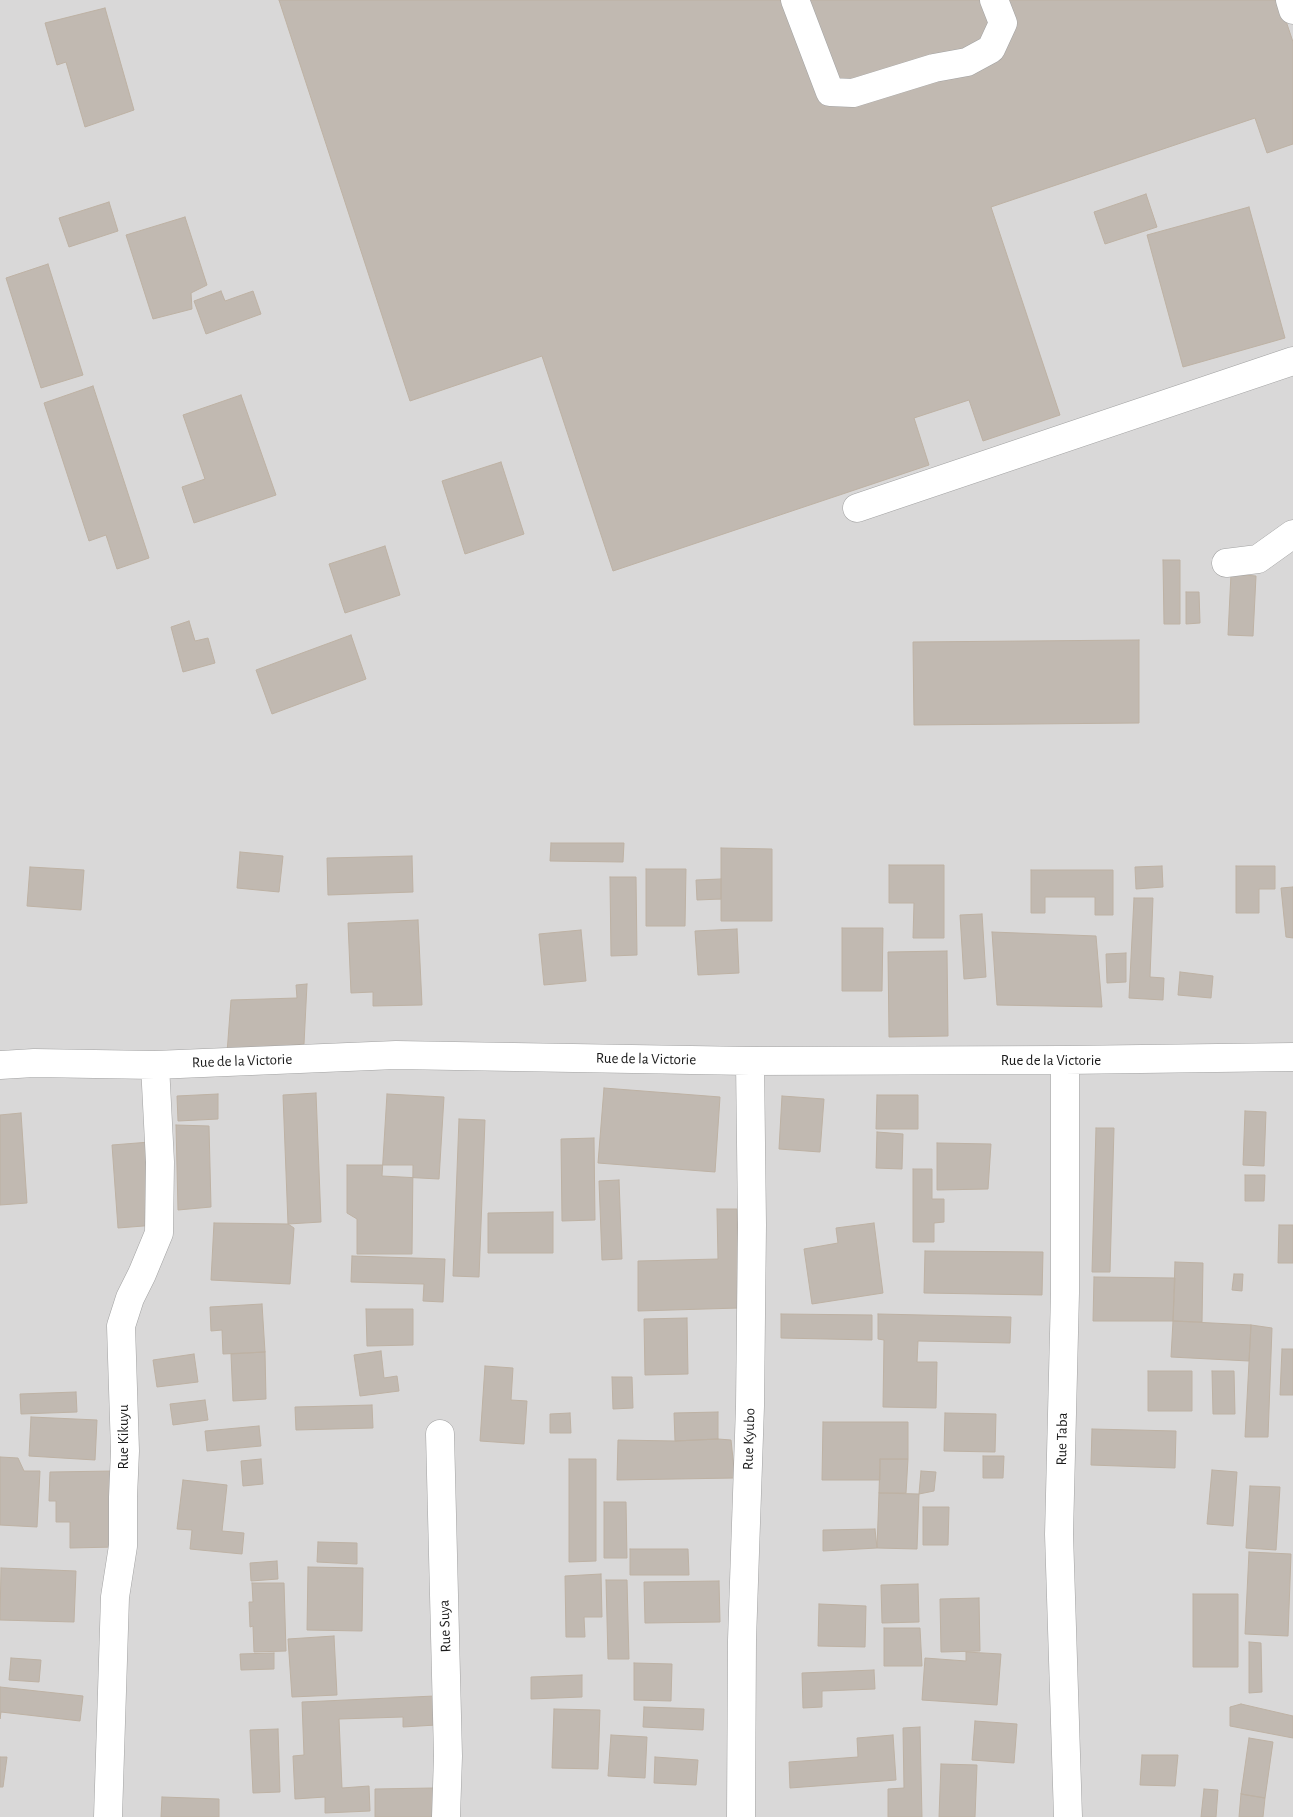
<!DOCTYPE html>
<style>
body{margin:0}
canvas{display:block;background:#edeae1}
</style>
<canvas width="1293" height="1817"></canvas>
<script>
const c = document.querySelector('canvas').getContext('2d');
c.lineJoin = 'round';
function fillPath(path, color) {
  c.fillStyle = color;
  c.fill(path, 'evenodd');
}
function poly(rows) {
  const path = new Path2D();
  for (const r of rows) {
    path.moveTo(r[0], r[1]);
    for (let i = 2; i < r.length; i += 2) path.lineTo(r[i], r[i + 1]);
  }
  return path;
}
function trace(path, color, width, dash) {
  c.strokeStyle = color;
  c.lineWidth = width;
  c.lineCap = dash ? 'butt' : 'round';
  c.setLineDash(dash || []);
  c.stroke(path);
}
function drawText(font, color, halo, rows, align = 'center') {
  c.font = font + ' "Alegreya Sans",sans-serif';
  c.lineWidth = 4;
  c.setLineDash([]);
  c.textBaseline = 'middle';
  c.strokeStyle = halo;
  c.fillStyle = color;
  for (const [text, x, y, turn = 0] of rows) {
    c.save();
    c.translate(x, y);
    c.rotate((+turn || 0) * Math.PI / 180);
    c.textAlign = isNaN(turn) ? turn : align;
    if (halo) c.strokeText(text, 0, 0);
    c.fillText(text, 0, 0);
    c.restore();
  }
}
fillPath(poly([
 [0,0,1293,0,1293,1817,0,1817]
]), '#d9d8d8');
const building = poly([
 [279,0,1279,0,1293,42,1293,144,1267,153,1255,118,991,207,1060,415,983,441,969,400,914,418,929,465,613,571,542,356,410,401,279,0],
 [105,8,134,110,85,127,66,62,57,65,45,23,105,8],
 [1146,194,1157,227,1105,244,1094,212,1146,194],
 [109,202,118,231,69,247,59,218,109,202],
 [1249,207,1285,338,1183,367,1147,235,1249,207],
 [185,217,207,285,191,293,192,309,153,319,126,235,185,217],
 [48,264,83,375,41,388,6,278,48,264],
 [221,291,225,301,253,291,261,314,206,334,194,301,221,291],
 [93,386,149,558,117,569,106,535,89,541,44,403,93,386],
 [241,395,276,495,194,523,182,487,205,479,183,415,241,395],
 [501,462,524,534,465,554,442,481,501,462],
 [385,546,400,595,345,613,329,564,385,546],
 [1163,560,1180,560,1180,624,1164,624,1163,560],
 [1231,574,1256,576,1253,636,1228,635,1231,574],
 [1186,592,1199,592,1200,623,1186,624,1186,592],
 [189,621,195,641,208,638,215,663,183,672,171,627,189,621],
 [351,635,366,679,272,714,256,670,351,635],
 [1139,640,1139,723,914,725,913,642,1139,640],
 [551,843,624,843,623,862,550,861,551,843],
 [721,848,772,849,772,921,721,921,721,848],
 [240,852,283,856,279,892,237,888,240,852],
 [412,856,413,892,328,895,327,858,412,856],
 [889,865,944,865,944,938,913,938,914,903,889,903,889,865],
 [1162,866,1163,887,1136,889,1135,867,1162,866],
 [1236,866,1275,866,1275,889,1259,889,1259,913,1236,913,1236,866],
 [30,867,84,870,81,910,27,906,30,867],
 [646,869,686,869,685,926,646,926,646,869],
 [1031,870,1113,870,1113,915,1095,915,1095,897,1045,897,1045,913,1031,913,1031,870],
 [610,877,636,877,637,955,611,956,610,877],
 [721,879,721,899,697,900,696,880,721,879],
 [1293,887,1293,938,1286,937,1281,888,1293,887],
 [1134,898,1153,898,1150,977,1164,978,1163,1000,1129,998,1134,898],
 [982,914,986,977,964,979,960,915,982,914],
 [418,920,422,1005,373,1006,373,992,351,993,348,923,418,920],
 [842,928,883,928,882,991,842,991,842,928],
 [737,929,739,973,698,975,695,931,737,929],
 [581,930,586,981,544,985,539,934,581,930],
 [992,932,1096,936,1102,1007,997,1005,992,932],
 [947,951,948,1036,889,1037,888,952,947,951],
 [1126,953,1126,982,1107,983,1106,954,1126,953],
 [1180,972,1213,976,1211,998,1178,995,1180,972],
 [307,984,304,1044,227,1053,231,1000,297,998,296,985,307,984],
 [604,1088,720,1097,715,1172,598,1163,604,1088],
 [316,1093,321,1222,288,1224,283,1095,316,1093],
 [218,1094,218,1119,178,1121,177,1096,218,1094],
 [387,1094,444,1097,439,1179,382,1176,387,1094],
 [877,1095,918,1095,918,1129,876,1129,877,1095],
 [782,1096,824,1099,820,1152,779,1149,782,1096],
 [1245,1111,1266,1112,1264,1166,1243,1165,1245,1111],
 [21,1113,27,1203,0,1205,0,1115,21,1113],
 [459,1119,485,1120,479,1277,453,1276,459,1119],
 [176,1125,209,1126,211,1207,178,1210,176,1125],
 [1096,1128,1114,1128,1110,1272,1092,1272,1096,1128],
 [877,1132,903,1134,902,1169,876,1168,877,1132],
 [594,1138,595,1220,562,1221,561,1139,594,1138],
 [150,1142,156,1225,118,1228,112,1145,150,1142],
 [937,1143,991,1144,988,1189,937,1190,937,1143],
 [347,1165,413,1165,412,1254,357,1254,357,1219,347,1213,347,1165],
 [913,1169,932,1169,932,1199,944,1199,944,1222,934,1223,934,1242,913,1242,913,1169],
 [1245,1175,1265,1175,1264,1201,1245,1201,1245,1175],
 [619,1180,622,1259,602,1260,599,1181,619,1180],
 [717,1209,737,1209,739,1308,638,1311,638,1261,718,1259,717,1209],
 [553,1212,553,1253,488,1253,488,1213,553,1212],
 [214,1223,288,1224,294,1228,290,1284,211,1280,214,1223],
 [874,1223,883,1293,812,1304,804,1249,838,1243,836,1228,874,1223],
 [1279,1225,1293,1225,1293,1263,1278,1263,1279,1225],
 [925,1251,1043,1252,1042,1295,924,1293,925,1251],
 [352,1256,445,1259,443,1302,423,1301,424,1284,351,1282,352,1256],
 [1175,1262,1203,1263,1202,1322,1173,1321,1175,1262],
 [1234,1274,1243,1274,1242,1291,1232,1290,1234,1274],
 [1094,1277,1175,1278,1173,1321,1093,1321,1094,1277],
 [262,1304,265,1352,223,1354,222,1330,211,1331,210,1307,262,1304],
 [366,1309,413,1309,413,1345,367,1346,366,1309],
 [781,1314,872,1315,872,1340,781,1338,781,1314],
 [878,1314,1011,1317,1010,1343,918,1341,917,1362,937,1362,936,1408,883,1407,884,1340,878,1339,878,1314],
 [687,1318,688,1374,645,1375,644,1319,687,1318],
 [1173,1321,1251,1325,1249,1361,1171,1357,1173,1321],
 [1251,1325,1272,1328,1268,1437,1245,1437,1251,1325],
 [1282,1349,1293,1349,1293,1395,1280,1395,1282,1349],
 [381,1351,384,1378,397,1376,399,1391,360,1396,354,1355,381,1351],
 [265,1352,266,1399,233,1401,231,1354,265,1352],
 [194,1354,198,1382,157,1387,153,1360,194,1354],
 [485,1366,513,1368,511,1400,527,1401,524,1444,480,1441,485,1366],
 [1148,1371,1192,1371,1192,1411,1148,1411,1148,1371],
 [1212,1371,1234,1371,1235,1414,1213,1414,1212,1371],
 [612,1377,632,1377,633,1408,613,1409,612,1377],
 [76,1392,77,1412,21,1414,20,1394,76,1392],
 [205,1400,208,1420,173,1425,170,1404,205,1400],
 [372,1405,373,1428,296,1430,295,1407,372,1405],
 [718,1412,718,1439,675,1441,674,1413,718,1412],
 [570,1413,571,1433,550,1433,550,1414,570,1413],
 [945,1413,996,1414,995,1452,944,1451,945,1413],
 [31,1417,97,1420,95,1460,29,1456,31,1417],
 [823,1422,908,1422,908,1459,880,1459,880,1480,822,1480,823,1422],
 [259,1426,261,1446,207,1451,205,1431,259,1426],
 [1092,1429,1176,1431,1175,1468,1091,1465,1092,1429],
 [718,1439,731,1440,735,1478,617,1480,618,1440,675,1441,718,1439],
 [983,1456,1004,1456,1003,1478,983,1478,983,1456],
 [0,1457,18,1458,24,1471,40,1471,37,1527,0,1525,0,1457],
 [261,1459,263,1484,243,1486,241,1461,261,1459],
 [569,1459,596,1459,596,1561,569,1562,569,1459],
 [880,1459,908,1459,906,1493,879,1493,880,1459],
 [1212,1470,1237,1472,1233,1526,1207,1524,1212,1470],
 [115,1471,116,1547,70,1548,70,1522,56,1522,56,1501,49,1501,50,1472,115,1471],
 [921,1471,936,1472,934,1491,919,1494,921,1471],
 [183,1480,227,1485,222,1531,244,1533,242,1554,190,1549,192,1530,177,1529,183,1480],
 [1250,1486,1280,1487,1276,1550,1246,1548,1250,1486],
 [879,1493,919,1494,917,1549,877,1548,879,1493],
 [604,1502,626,1502,627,1558,604,1558,604,1502],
 [923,1507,949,1507,948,1545,923,1545,923,1507],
 [875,1529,877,1548,823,1551,823,1530,875,1529],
 [318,1542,357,1543,357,1564,317,1562,318,1542],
 [630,1549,688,1549,689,1575,630,1575,630,1549],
 [1249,1552,1291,1554,1288,1636,1245,1634,1249,1552],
 [277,1561,278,1579,251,1581,250,1563,277,1561],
 [308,1567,363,1568,362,1631,307,1630,308,1567],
 [1,1568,76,1571,74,1622,0,1620,1,1568],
 [601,1574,602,1617,584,1617,585,1637,566,1637,565,1576,601,1574],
 [606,1580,627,1580,629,1659,608,1659,606,1580],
 [719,1581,720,1622,645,1623,644,1582,719,1581],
 [252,1583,284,1583,286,1651,254,1652,253,1626,250,1627,249,1602,253,1602,252,1583],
 [918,1584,919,1622,882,1623,881,1585,918,1584],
 [1193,1594,1238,1594,1238,1667,1193,1667,1193,1594],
 [979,1598,980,1651,941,1652,940,1599,979,1598],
 [819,1604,866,1606,865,1647,818,1646,819,1604],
 [884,1628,920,1628,922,1666,884,1666,884,1628],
 [334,1636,337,1695,292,1697,288,1639,334,1636],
 [1249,1642,1261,1643,1262,1692,1249,1693,1249,1642],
 [966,1652,1001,1654,997,1705,922,1700,925,1658,966,1661,966,1652],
 [274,1653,274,1669,241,1670,240,1654,274,1653],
 [11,1658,41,1660,39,1682,9,1680,11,1658],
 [634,1663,672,1664,671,1701,634,1700,634,1663],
 [874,1670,875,1689,822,1691,822,1707,803,1708,802,1673,874,1670],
 [582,1675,582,1697,531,1699,531,1677,582,1675],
 [0,1687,83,1696,80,1721,1,1712,0,1719,0,1687],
 [435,1696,436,1725,403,1727,403,1717,339,1719,342,1788,369,1786,370,1811,325,1813,325,1797,295,1799,293,1756,304,1755,302,1702,435,1696],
 [1241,1704,1293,1716,1293,1738,1230,1726,1230,1707,1241,1704],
 [644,1707,704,1709,703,1730,643,1727,644,1707],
 [554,1709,600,1710,598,1769,552,1768,554,1709],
 [975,1721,1017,1724,1014,1763,972,1760,975,1721],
 [920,1727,922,1817,888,1817,888,1789,904,1788,903,1728,920,1727],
 [278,1729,280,1792,253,1793,250,1730,278,1729],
 [611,1735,647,1737,645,1778,608,1776,611,1735],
 [893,1735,896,1780,790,1788,789,1762,858,1757,857,1738,893,1735],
 [1249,1738,1273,1742,1265,1798,1241,1794,1249,1738],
 [1142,1755,1178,1755,1175,1786,1140,1785,1142,1755],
 [0,1757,7,1757,3,1787,0,1787,0,1757],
 [655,1757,698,1760,696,1785,654,1783,655,1757],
 [941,1764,977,1765,975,1817,939,1817,941,1764],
 [433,1788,434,1817,375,1817,375,1789,433,1788],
 [1204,1789,1218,1790,1216,1817,1201,1817,1204,1789],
 [1241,1794,1265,1798,1263,1817,1239,1817,1241,1794],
 [162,1797,219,1799,219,1817,161,1817,162,1797]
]);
fillPath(building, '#c1b9b1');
trace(building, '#beb2a4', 1);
const minor = poly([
 [795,0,830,92,853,93,934,68,967,62,991,49,1003,23,994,0],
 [1290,0,1293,10],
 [857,508,1293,361],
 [1226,563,1258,559,1293,534],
 [1065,1060,1065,1293,1059,1534,1068,1817],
 [0,1065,34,1063,155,1065,396,1055,750,1061,1065,1060,1293,1057],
 [440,1434,448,1756,446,1817],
 [108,1817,115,1597,123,1546,123,1497,125,1451,121,1326,130,1298,142,1274,159,1233,160,1162,155,1065],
 [741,1817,742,1640,750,1406,752,1225,750,1061]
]);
trace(minor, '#a2a2a2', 29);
trace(minor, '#fff', 28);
drawText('15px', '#1b1b1b', '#fff', [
 ["Rue de la Victorie",646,1059,1],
 ["Rue de la Victorie",1051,1060],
 ["Rue de la Victorie",242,1061,-2],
 ["Rue Kikuyu",123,1437,-90],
 ["Rue Kyubo",749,1439,-88],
 ["Rue Taba",1062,1439,-89],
 ["Rue Suya",445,1626,-92]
]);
</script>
